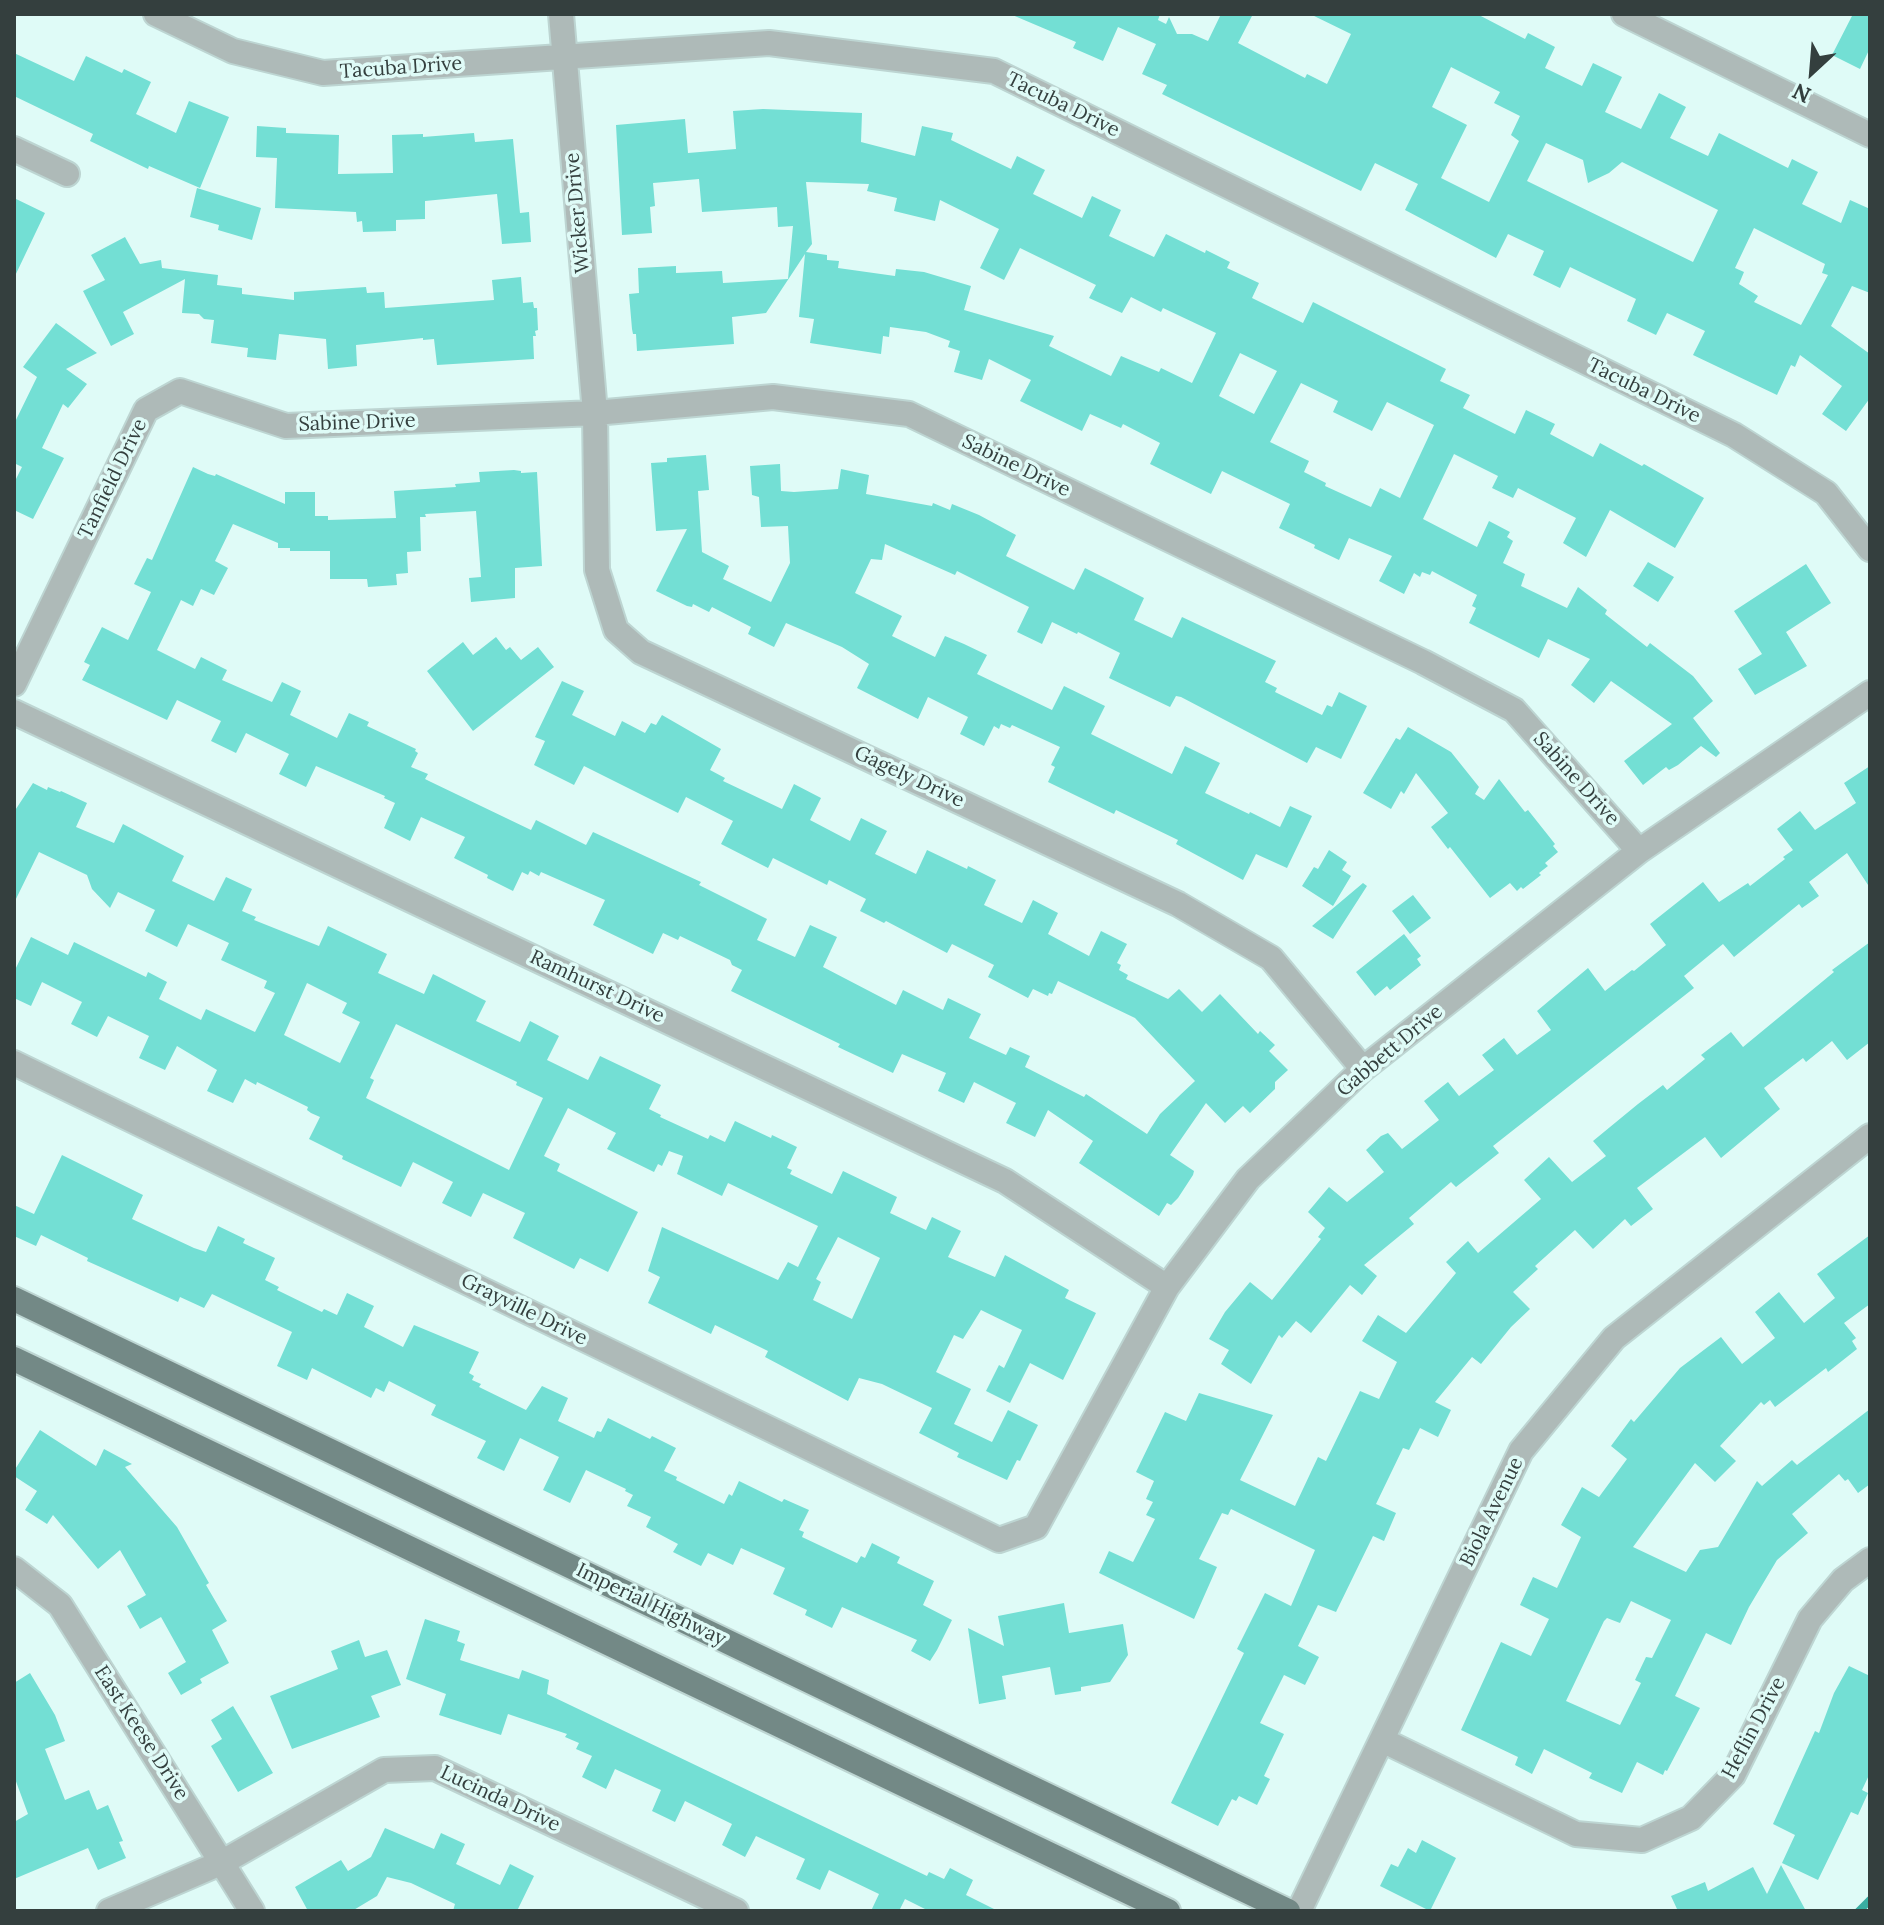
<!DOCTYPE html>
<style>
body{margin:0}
#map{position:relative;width:1884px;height:1925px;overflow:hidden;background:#dffbf7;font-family:Lora,serif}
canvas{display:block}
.frame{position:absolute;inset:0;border:16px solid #343f3e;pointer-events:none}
.north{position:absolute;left:1772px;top:32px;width:80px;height:80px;-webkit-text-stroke:6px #dffbf7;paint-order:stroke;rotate:206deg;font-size:22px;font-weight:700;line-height:32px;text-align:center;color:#343f3e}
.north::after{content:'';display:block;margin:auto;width:28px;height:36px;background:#343f3e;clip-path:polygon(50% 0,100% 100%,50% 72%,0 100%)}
</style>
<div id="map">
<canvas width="1884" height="1925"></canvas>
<div class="frame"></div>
<div class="north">N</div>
</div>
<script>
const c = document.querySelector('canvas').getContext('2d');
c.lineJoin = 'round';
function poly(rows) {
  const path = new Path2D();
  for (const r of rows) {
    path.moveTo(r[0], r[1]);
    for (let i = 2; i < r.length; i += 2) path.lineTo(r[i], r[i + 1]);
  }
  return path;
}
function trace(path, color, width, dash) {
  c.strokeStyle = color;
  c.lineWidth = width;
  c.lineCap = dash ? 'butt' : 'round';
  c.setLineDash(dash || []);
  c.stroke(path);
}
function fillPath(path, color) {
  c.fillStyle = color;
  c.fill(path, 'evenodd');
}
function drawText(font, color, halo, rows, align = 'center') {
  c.font = font + ' Lora,serif';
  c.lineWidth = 7;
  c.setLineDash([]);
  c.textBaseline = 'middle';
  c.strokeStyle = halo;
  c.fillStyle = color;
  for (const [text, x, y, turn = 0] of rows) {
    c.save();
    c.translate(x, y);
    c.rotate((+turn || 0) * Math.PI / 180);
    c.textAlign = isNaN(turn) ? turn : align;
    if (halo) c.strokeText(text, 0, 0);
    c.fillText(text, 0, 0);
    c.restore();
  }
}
trace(poly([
 [1859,1911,1870,1900]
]), '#39aca1', 8);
fillPath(poly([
 [1010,14,1160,14,1158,20,1166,24,1169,17,1177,34,1192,34,1208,41,1221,14,1253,14,1238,43,1305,78,1307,74,1327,84,1351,34,1310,14,1477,14,1525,39,1528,33,1555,47,1545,68,1582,86,1593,63,1622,77,1605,112,1641,129,1659,93,1686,107,1670,138,1708,156,1719,133,1788,168,1792,159,1818,172,1802,204,1841,223,1850,200,1870,209,1870,293,1852,286,1831,326,1870,354,1870,398,1846,431,1822,414,1842,386,1800,355,1795,367,1791,365,1777,395,1693,355,1705,331,1667,313,1656,335,1627,321,1636,299,1570,267,1560,288,1533,275,1544,251,1508,234,1496,258,1405,210,1418,184,1375,163,1361,191,1162,94,1167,85,1142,74,1156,44,1118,27,1103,61,1073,48,1076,42],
 [1451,67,1500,92,1494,103,1520,116,1511,135,1519,141,1489,202,1441,178,1467,125,1432,107],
 [1546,143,1583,160,1588,183,1609,173,1622,162,1718,210,1693,262,1527,181],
 [1754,228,1825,264,1822,273,1828,275,1801,325,1754,302,1758,296,1739,284,1744,272,1735,268],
 [1853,14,1870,14,1870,48,1860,69,1832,55],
 [14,53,74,81,86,56,122,73,124,69,151,82,136,114,176,133,189,101,229,117,200,188,149,166,148,169,90,141,93,134,14,96],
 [763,109,862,113,861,142,915,156,922,126,953,133,951,140,1011,169,1017,156,1045,170,1033,194,1082,218,1092,196,1121,210,1109,236,1154,257,1166,234,1205,253,1206,250,1230,262,1227,268,1259,283,1252,298,1303,323,1313,302,1446,369,1440,381,1470,395,1463,408,1515,434,1526,410,1555,424,1550,434,1593,457,1600,443,1642,466,1644,464,1704,498,1675,548,1610,510,1586,557,1563,543,1576,518,1518,488,1513,498,1492,488,1498,476,1454,454,1423,519,1477,547,1489,521,1510,532,1507,537,1513,541,1503,563,1525,574,1521,586,1567,608,1578,587,1607,610,1605,614,1647,647,1650,643,1693,676,1713,701,1693,718,1720,753,1716,757,1701,746,1678,765,1669,770,1666,767,1643,785,1624,761,1672,724,1611,681,1594,703,1571,685,1590,659,1548,639,1539,658,1469,623,1476,608,1472,606,1477,595,1432,571,1430,575,1422,572,1420,577,1414,573,1404,594,1379,581,1392,556,1349,538,1339,560,1314,548,1315,545,1279,528,1290,504,1222,471,1211,494,1150,464,1160,443,1123,424,1121,428,1090,414,1082,431,1020,401,1031,380,989,359,982,380,954,372,960,351,948,347,950,341,926,332,890,327,889,337,883,336,881,354,810,343,814,319,799,317,805,254,766,313,732,317,734,344,637,351,636,334,633,334,632,329,629,294,639,293,638,268,676,266,676,273,722,271,723,283,788,279,793,226,778,227,777,207,702,212,699,179,653,183,655,206,650,207,652,233,622,235,616,125,685,119,688,153,736,149,733,111],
 [806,182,869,184,867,191,897,198,894,211,935,221,940,200,999,229,980,268,1004,280,1020,248,1096,285,1089,298,1122,313,1131,297,1161,312,1163,308,1216,333,1192,383,1161,368,1159,372,1121,356,1111,376,1049,346,1054,336,964,310,971,286,924,272,896,269,895,276,838,268,839,261,827,260,827,255,806,252,812,244],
 [1240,353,1277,371,1254,414,1219,396],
 [1301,383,1338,401,1333,412,1372,431,1387,402,1434,425,1400,498,1380,488,1371,507,1325,486,1326,483,1304,472,1309,461,1270,442],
 [257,126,286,128,286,133,339,135,338,174,393,173,392,135,423,134,423,137,474,133,475,142,513,139,520,213,529,212,531,242,502,244,497,194,425,201,425,219,396,220,396,231,363,232,362,221,357,222,356,212,275,208,277,158,256,157],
 [197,188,261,208,252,240,218,230,219,225,190,217],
 [14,198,45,213,14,278],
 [125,237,140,264,161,260,162,268,218,275,217,285,242,288,242,294,294,300,294,292,366,287,367,293,384,292,385,308,494,300,492,280,521,277,523,303,533,302,534,308,537,308,538,330,535,331,536,336,533,336,534,359,437,365,434,339,423,340,423,338,356,345,357,366,328,369,326,339,279,334,276,360,247,357,248,348,211,343,214,320,204,319,199,314,182,313,185,279,123,312,134,334,111,346,83,291,105,280,91,255],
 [56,323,97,353,66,369,87,384,68,408,63,404,42,448,64,458,33,519,14,510,14,483,22,467,14,463,14,424,37,377,23,367],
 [706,455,709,490,698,491,702,552,729,566,723,579,771,602,790,563,788,526,761,527,759,497,752,495,750,466,780,464,781,491,794,492,838,489,841,469,869,475,866,494,932,506,933,503,950,510,952,504,979,515,1016,535,1006,556,1074,590,1085,568,1111,581,1144,598,1134,620,1172,638,1182,617,1276,661,1265,682,1277,688,1275,692,1322,715,1327,705,1332,707,1339,692,1367,706,1341,759,1316,747,1307,763,1181,697,1176,696,1170,707,1109,678,1120,653,1078,632,1077,634,1052,622,1042,644,1017,632,1029,607,957,571,955,575,885,544,882,560,871,559,855,593,902,616,892,636,935,657,945,636,964,644,987,655,977,674,1052,710,1064,686,1105,706,1091,734,1172,774,1185,746,1220,763,1205,793,1249,814,1250,812,1280,827,1290,806,1312,816,1287,868,1256,854,1243,880,1176,844,1178,840,1116,810,1114,814,1048,782,1055,767,1051,765,1060,747,1012,725,1010,728,1001,724,999,729,994,726,984,746,960,734,968,717,928,697,918,719,857,688,869,664,842,647,786,623,774,647,748,634,751,627,712,607,709,612,693,604,692,607,687,606,656,591,687,529,656,531,651,463,667,462,667,458],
 [193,467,208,474,215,476,216,474,285,504,285,492,315,492,315,516,328,516,328,520,396,518,394,491,456,487,455,484,480,482,479,472,514,470,521,471,521,473,537,472,542,566,515,568,515,598,471,602,469,578,481,577,476,511,425,514,426,517,420,517,421,551,407,552,408,573,396,574,397,585,368,587,367,579,330,579,330,551,290,551,290,548,278,548,278,543,233,524,215,561,228,568,214,595,201,589,193,606,181,600,157,650,195,669,201,657,227,670,222,680,272,702,282,682,301,691,290,715,337,738,349,713,369,722,367,726,416,749,415,751,418,753,411,767,428,774,425,779,431,782,531,830,536,820,586,845,593,832,701,882,699,885,767,919,757,940,795,957,810,925,837,937,823,967,896,1005,903,990,943,1010,948,998,981,1014,969,1038,1006,1055,1010,1047,1030,1056,1025,1067,1084,1097,1086,1094,1147,1134,1160,1114,1195,1081,1135,1018,1058,981,1052,994,1049,993,1048,996,1033,989,1028,998,988,977,994,965,952,944,947,953,886,921,884,923,860,911,866,899,829,880,827,885,773,858,768,868,721,844,733,821,686,797,678,813,584,766,574,785,534,765,545,741,535,737,562,681,584,691,572,715,615,736,622,721,645,733,651,723,656,725,662,715,721,749,710,770,725,778,723,781,782,809,794,784,821,798,810,820,850,841,861,818,887,831,875,854,916,874,927,850,967,869,968,866,996,880,984,905,1022,923,1033,900,1058,913,1048,934,1089,956,1101,931,1127,944,1117,963,1121,965,1119,970,1128,975,1126,979,1168,999,1179,989,1202,1012,1220,994,1258,1034,1260,1031,1275,1045,1269,1051,1288,1070,1275,1082,1275,1089,1250,1113,1243,1106,1225,1123,1206,1103,1170,1155,1194,1171,1193,1175,1178,1198,1171,1205,1167,1203,1159,1216,1079,1163,1093,1141,1048,1110,1035,1137,1006,1123,1016,1103,974,1082,964,1103,938,1091,946,1073,902,1054,893,1073,838,1047,840,1044,731,991,742,970,732,965,730,960,680,936,678,940,663,933,653,954,593,925,605,900,541,872,539,876,530,871,528,875,522,872,513,891,487,878,488,875,454,858,465,837,421,817,410,841,384,828,395,803,384,798,385,796,316,766,306,787,279,774,289,754,246,733,236,753,211,741,221,721,177,700,167,720,82,680,90,665,84,662,102,627,128,640,151,592,134,584,147,558,152,560],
 [1648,562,1674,577,1658,602,1633,586],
 [1806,564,1831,603,1786,632,1807,666,1755,695,1738,669,1762,654,1734,611],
 [496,637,506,650,510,647,521,660,538,647,554,667,473,731,427,671,463,642,473,655],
 [1408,727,1451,752,1479,787,1475,794,1484,800,1499,779,1525,812,1528,810,1555,844,1553,846,1558,852,1545,863,1548,866,1539,873,1541,875,1523,889,1521,887,1517,891,1510,883,1490,898,1450,847,1448,849,1431,827,1448,813,1416,773,1404,794,1401,791,1391,809,1363,793,1396,738,1400,740],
 [1870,766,1870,888,1847,853,1809,882,1819,896,1802,908,1799,904,1734,957,1723,944,1684,976,1694,988,1493,1146,1499,1153,1456,1187,1451,1182,1409,1218,1414,1224,1364,1265,1377,1276,1362,1295,1350,1285,1311,1333,1296,1321,1282,1338,1279,1335,1251,1384,1221,1364,1229,1350,1209,1339,1225,1312,1250,1282,1272,1300,1321,1239,1318,1237,1325,1228,1308,1212,1329,1187,1347,1202,1384,1172,1366,1150,1381,1136,1388,1133,1402,1149,1439,1120,1424,1101,1448,1082,1459,1096,1494,1070,1482,1055,1504,1038,1517,1055,1551,1030,1537,1011,1588,968,1605,991,1632,970,1634,971,1666,945,1650,924,1703,882,1719,902,1748,883,1750,886,1785,859,1783,857,1793,850,1777,829,1800,811,1815,830,1856,803,1844,783],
 [33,783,47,790,48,787,60,792,61,791,87,803,76,827,114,843,123,824,184,856,172,881,214,901,226,877,252,889,242,911,256,917,254,920,319,946,328,926,387,954,378,973,424,994,433,974,486,1001,476,1021,520,1042,530,1021,559,1036,547,1060,588,1080,600,1056,661,1085,649,1109,661,1115,660,1117,708,1139,710,1135,725,1142,735,1121,771,1138,772,1135,797,1147,787,1168,792,1170,790,1174,832,1194,843,1171,897,1197,890,1213,926,1230,932,1217,961,1231,948,1257,995,1277,1005,1255,1069,1290,1065,1298,1096,1313,1063,1380,1030,1363,1010,1403,986,1391,999,1365,1004,1368,1022,1330,981,1310,963,1339,954,1335,936,1372,971,1389,954,1424,992,1442,1008,1410,1038,1425,1020,1461,1017,1460,1007,1480,957,1457,959,1453,919,1433,932,1408,882,1384,859,1378,848,1401,765,1357,768,1351,715,1325,711,1334,648,1303,660,1277,648,1271,662,1227,778,1280,788,1262,798,1267,818,1226,728,1183,722,1196,677,1174,683,1156,669,1151,662,1166,658,1164,654,1172,607,1149,616,1133,568,1108,544,1156,560,1164,557,1171,638,1212,608,1272,580,1258,574,1269,513,1238,525,1213,483,1193,471,1217,442,1203,453,1182,413,1162,401,1187,342,1159,343,1156,309,1139,320,1117,311,1113,307,1110,308,1107,257,1082,256,1085,245,1079,233,1103,207,1091,217,1070,177,1046,165,1070,139,1058,149,1036,108,1016,97,1037,71,1024,82,1002,42,982,31,1006,14,998,14,972,31,937,68,955,74,942,146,977,148,972,167,982,159,999,201,1020,206,1009,255,1032,275,993,264,988,267,981,221,960,229,943,188,924,177,947,145,931,155,910,118,892,110,908,92,889,87,875,39,852,14,903,14,812],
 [307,983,347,1003,342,1013,360,1022,340,1063,284,1035],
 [396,1024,517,1082,516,1085,543,1098,509,1170,366,1098,374,1080,370,1078],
 [838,1237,880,1258,852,1319,813,1300,821,1282,816,1279],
 [1329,850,1347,862,1342,870,1351,876,1333,906,1302,886,1314,867,1318,869],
 [1363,883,1367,886,1333,939,1312,926],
 [1413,895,1431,918,1410,934,1392,911],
 [1404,934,1421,956,1417,959,1421,965,1390,990,1387,986,1375,996,1356,972],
 [1870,942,1870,1042,1847,1060,1832,1041,1806,1062,1803,1058,1764,1088,1780,1109,1721,1158,1705,1137,1637,1188,1653,1209,1631,1226,1625,1219,1593,1249,1575,1230,1535,1266,1538,1269,1513,1292,1530,1309,1511,1327,1481,1364,1472,1357,1435,1402,1451,1410,1438,1437,1420,1428,1409,1450,1403,1448,1376,1504,1396,1513,1384,1541,1373,1536,1336,1612,1318,1605,1298,1646,1319,1657,1305,1685,1284,1675,1260,1723,1284,1734,1264,1776,1270,1779,1257,1805,1239,1796,1236,1801,1232,1799,1218,1826,1171,1803,1244,1653,1237,1649,1265,1593,1291,1606,1315,1550,1231,1509,1228,1515,1222,1513,1199,1559,1217,1567,1194,1619,1099,1573,1109,1551,1133,1562,1155,1519,1146,1515,1153,1502,1146,1499,1154,1481,1136,1472,1165,1412,1186,1421,1199,1393,1273,1415,1240,1480,1295,1506,1318,1457,1326,1461,1360,1391,1379,1399,1397,1362,1362,1341,1378,1315,1406,1333,1456,1273,1446,1262,1468,1241,1478,1253,1541,1199,1524,1180,1549,1157,1572,1182,1606,1156,1593,1141,1638,1104,1663,1085,1667,1090,1705,1059,1701,1055,1731,1032,1743,1047,1834,972,1832,970],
 [62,1155,143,1195,132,1219,194,1248,206,1252,218,1226,245,1239,243,1243,275,1258,265,1280,279,1287,277,1290,322,1312,324,1309,337,1315,347,1293,374,1306,364,1327,403,1347,414,1325,479,1352,469,1373,474,1376,472,1380,481,1384,479,1387,526,1410,542,1386,568,1398,558,1421,594,1438,597,1431,601,1432,608,1418,650,1439,652,1436,676,1448,664,1471,677,1477,676,1480,724,1504,729,1494,732,1496,739,1481,782,1502,784,1499,809,1510,799,1530,804,1532,802,1537,857,1563,861,1556,865,1558,872,1543,900,1557,897,1563,934,1581,923,1605,952,1620,937,1650,930,1661,911,1651,917,1640,842,1607,832,1628,805,1615,807,1610,773,1594,785,1568,741,1548,733,1565,708,1553,701,1566,673,1552,678,1544,646,1527,651,1517,627,1506,633,1495,625,1491,626,1489,586,1470,570,1503,543,1490,559,1457,520,1438,504,1471,477,1458,486,1441,431,1415,436,1405,389,1381,384,1392,376,1388,371,1398,312,1368,307,1380,277,1366,292,1332,212,1294,204,1308,180,1297,178,1302,87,1261,88,1258,41,1235,36,1246,14,1236,14,1205,34,1214],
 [1870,1235,1870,1304,1844,1323,1856,1338,1852,1341,1857,1349,1828,1372,1826,1368,1775,1407,1770,1400,1764,1405,1761,1402,1720,1446,1736,1461,1715,1482,1695,1463,1633,1547,1686,1572,1700,1550,1718,1547,1757,1481,1762,1486,1792,1460,1797,1465,1870,1409,1870,1484,1858,1493,1848,1479,1845,1481,1839,1474,1792,1514,1808,1533,1777,1560,1749,1607,1731,1645,1706,1633,1675,1696,1700,1708,1667,1771,1665,1770,1663,1775,1637,1762,1622,1793,1589,1778,1592,1773,1544,1749,1532,1774,1515,1765,1518,1757,1461,1730,1501,1642,1531,1656,1549,1619,1520,1605,1533,1577,1557,1588,1581,1537,1561,1525,1582,1487,1599,1497,1627,1459,1611,1446,1631,1419,1634,1422,1680,1368,1721,1337,1742,1364,1775,1338,1755,1312,1779,1292,1804,1323,1835,1298,1817,1274],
 [1631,1601,1671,1620,1652,1658,1646,1657,1635,1680,1641,1683,1620,1725,1566,1701,1604,1621,1607,1618,1620,1623],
 [40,1430,96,1466,104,1449,132,1464,125,1467,177,1527,209,1583,206,1585,227,1621,212,1630,229,1663,200,1679,202,1683,181,1695,168,1673,186,1662,161,1617,140,1629,127,1606,146,1595,120,1550,98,1569,53,1515,47,1524,25,1510,37,1491,14,1476,14,1471],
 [1064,1603,1069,1633,1123,1624,1128,1655,1110,1682,1081,1687,1081,1691,1055,1695,1050,1667,1002,1676,1006,1699,979,1704,968,1628,1004,1646,998,1616],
 [425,1619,460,1631,457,1641,465,1644,460,1660,519,1679,522,1670,549,1680,547,1694,927,1876,929,1872,944,1879,950,1868,973,1880,966,1895,998,1911,929,1911,905,1899,899,1911,871,1911,879,1894,829,1870,820,1890,796,1879,805,1859,756,1836,745,1857,722,1845,732,1824,685,1801,675,1822,652,1811,661,1790,615,1769,606,1789,582,1777,592,1756,576,1749,579,1743,565,1737,567,1734,508,1714,501,1735,439,1715,446,1694,406,1679],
 [359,1640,365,1657,387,1650,401,1685,371,1696,380,1717,292,1749,270,1696,338,1669,331,1651],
 [1849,1666,1870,1676,1870,1773,1862,1790,1868,1793,1858,1815,1851,1812,1818,1880,1782,1863,1795,1835,1773,1824,1815,1731,1819,1733,1834,1693],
 [30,1673,55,1715,65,1741,45,1749,65,1800,89,1790,97,1810,108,1805,123,1841,119,1842,126,1858,98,1870,88,1848,14,1879,14,1822,28,1814,14,1776,14,1683],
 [233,1706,273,1773,238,1792,211,1746,222,1739,211,1720],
 [385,1828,434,1849,441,1833,465,1844,456,1864,500,1885,510,1864,534,1876,517,1911,453,1911,455,1904,411,1883,387,1877,377,1896,352,1911,308,1911,295,1887,341,1860,348,1871,371,1857],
 [1422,1840,1456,1858,1430,1911,1380,1886,1391,1864,1398,1867,1408,1848,1416,1853],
 [1781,1865,1806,1911,1673,1911,1677,1909,1671,1896,1705,1882,1708,1891,1753,1867,1767,1894]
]), '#73dfd4');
const minor = poly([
 [156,14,233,51,323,73,769,43,994,71,1734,435,1826,493,1870,549],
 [561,14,595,413,597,570,616,630,641,652,1178,904,1271,958,1363,1069],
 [1624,14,1870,135],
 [14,149,67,174],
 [14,684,146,410,180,391,286,426,595,413,773,397,909,414,1423,662,1514,710,1639,851],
 [14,712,1005,1181,1167,1287],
 [14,1063,999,1540,1036,1527,1167,1287,1248,1179,1363,1069,1639,851,1870,693],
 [14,1569,60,1605,252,1911],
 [1382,1740,1576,1834,1642,1840,1691,1818,1733,1775,1810,1619,1843,1580,1870,1560],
 [109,1911,223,1862,384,1770,435,1768,736,1911],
 [1299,1911,1521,1451,1614,1338,1870,1136]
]);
const major = poly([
 [14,1299,1288,1911],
 [14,1359,1168,1911]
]);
trace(minor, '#bdd5d2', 28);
trace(major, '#bdd5d2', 28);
trace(minor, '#aebab8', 24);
trace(major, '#738986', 24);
drawText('20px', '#343f3e', '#dffbf7', [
 ["Tacuba Drive",401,68,-4],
 ["Tacuba Drive",1063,105,26],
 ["Wicker Drive",578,213,-95],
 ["Tacuba Drive",1644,391,26],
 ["Sabine Drive",357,423,-2],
 ["Sabine Drive",1016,466,26],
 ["Tanfield Drive",113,479,-64],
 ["Gagely Drive",909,777,25],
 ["Sabine Drive",1576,779,48],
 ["Ramhurst Drive",597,987,25],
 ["Gabbett Drive",1390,1051,-40],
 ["Grayville Drive",524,1310,26],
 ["Biola Avenue",1492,1512,-64],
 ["Imperial Highway",651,1605,26],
 ["Heflin Drive",1754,1728,-62],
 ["East Keese Drive",141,1733,57],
 ["Lucinda Drive",500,1799,25]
]);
</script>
